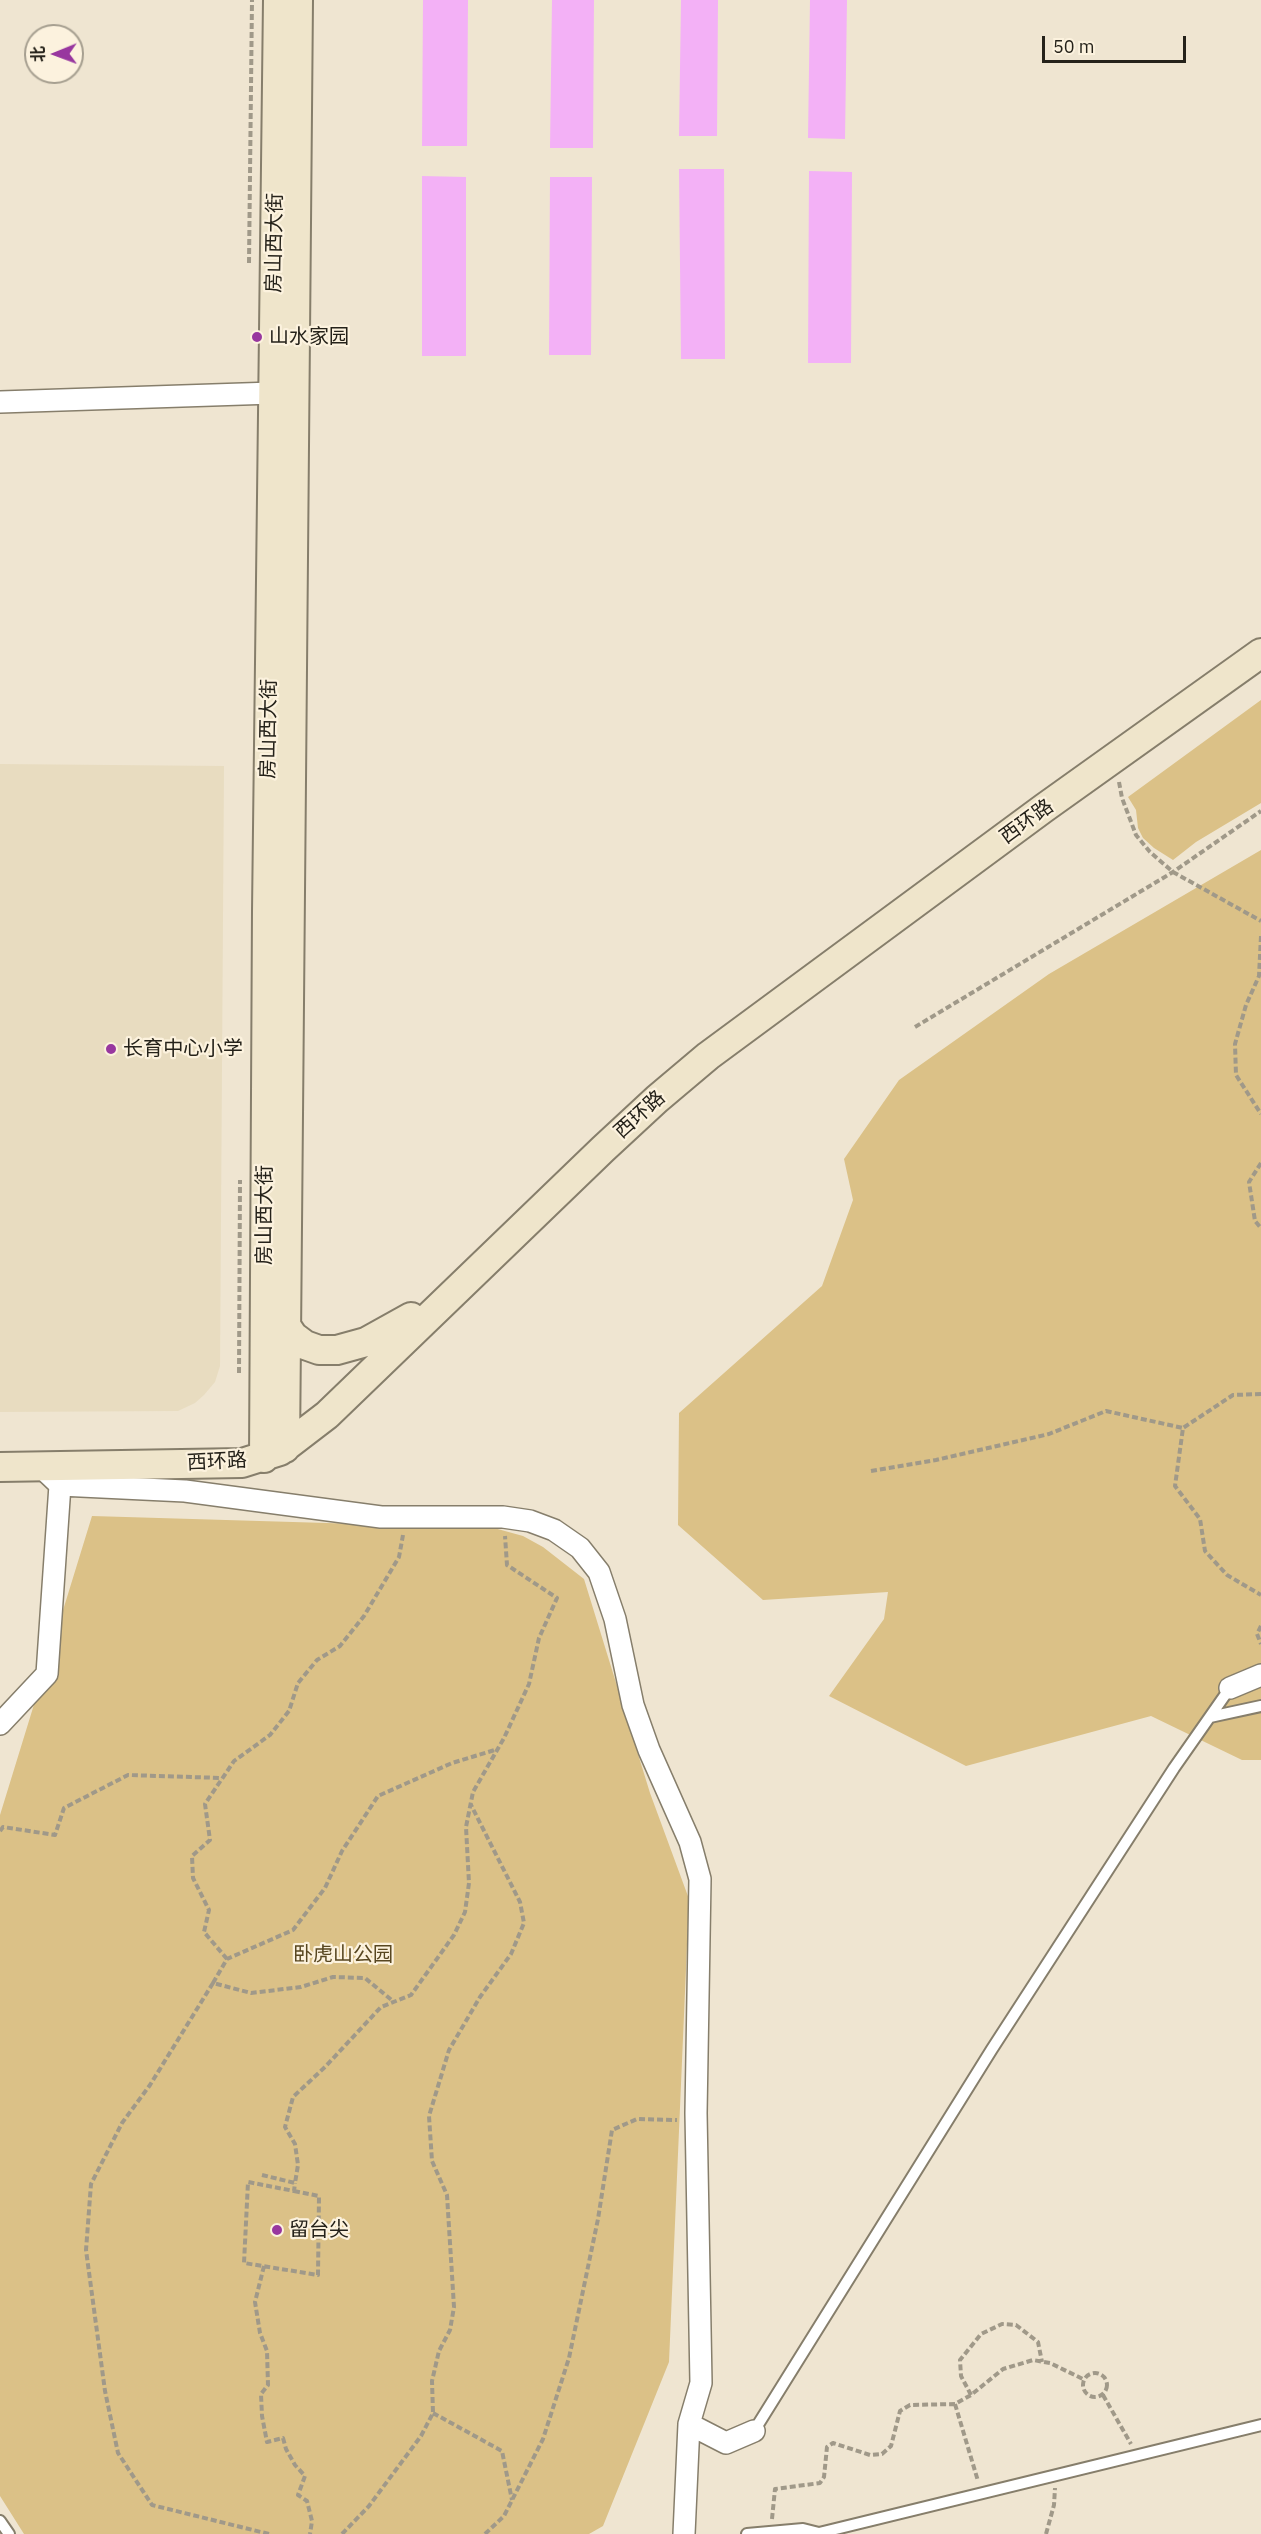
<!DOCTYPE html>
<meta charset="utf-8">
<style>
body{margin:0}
#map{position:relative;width:1261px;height:2534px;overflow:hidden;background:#efe5d1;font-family:"IBM Plex Sans","Noto Sans SC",sans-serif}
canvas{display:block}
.north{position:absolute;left:24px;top:24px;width:60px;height:60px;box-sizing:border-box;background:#fcf2de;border:2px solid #a69f90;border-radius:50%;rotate:269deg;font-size:16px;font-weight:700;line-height:24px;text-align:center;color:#25221a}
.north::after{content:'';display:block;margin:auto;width:21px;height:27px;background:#98379f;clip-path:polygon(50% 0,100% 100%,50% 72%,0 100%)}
.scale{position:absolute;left:1042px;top:36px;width:144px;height:27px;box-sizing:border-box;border:3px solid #25221a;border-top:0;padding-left:8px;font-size:18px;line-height:21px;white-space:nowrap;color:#25221a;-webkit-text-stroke:4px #fcf2de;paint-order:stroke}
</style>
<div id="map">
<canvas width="1261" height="2534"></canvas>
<div class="north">北</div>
<div class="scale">50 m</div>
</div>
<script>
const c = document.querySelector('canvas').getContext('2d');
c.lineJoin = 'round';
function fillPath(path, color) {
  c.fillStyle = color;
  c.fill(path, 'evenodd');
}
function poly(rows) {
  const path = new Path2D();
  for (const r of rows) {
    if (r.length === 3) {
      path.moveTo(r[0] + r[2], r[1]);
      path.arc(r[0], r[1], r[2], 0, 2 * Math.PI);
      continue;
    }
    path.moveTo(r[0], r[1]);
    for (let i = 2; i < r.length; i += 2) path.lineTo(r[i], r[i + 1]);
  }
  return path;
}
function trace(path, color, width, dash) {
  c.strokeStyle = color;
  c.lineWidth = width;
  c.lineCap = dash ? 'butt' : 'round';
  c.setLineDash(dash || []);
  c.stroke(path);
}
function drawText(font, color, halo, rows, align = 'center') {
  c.font = font + ' "IBM Plex Sans","Noto Sans SC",sans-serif';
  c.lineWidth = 4.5;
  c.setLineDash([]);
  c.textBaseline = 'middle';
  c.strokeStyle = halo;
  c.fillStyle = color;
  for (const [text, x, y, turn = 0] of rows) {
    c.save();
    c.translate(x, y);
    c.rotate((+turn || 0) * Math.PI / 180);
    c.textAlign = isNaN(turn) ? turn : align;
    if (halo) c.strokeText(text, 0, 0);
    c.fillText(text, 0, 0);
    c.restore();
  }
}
fillPath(poly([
 [0,764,224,766,220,1366,215,1382,204,1395,195,1403,178,1411,0,1412]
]), '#e8dcc0');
fillPath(poly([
 [1261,700,1261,803,1196,842,1173,860,1154,848,1143,838,1138,828,1136,810,1128,797],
 [1261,850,1261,1760,1242,1760,1151,1716,966,1766,829,1696,884,1619,888,1592,763,1600,678,1525,679,1413,822,1286,853,1200,844,1159,899,1080,1049,974],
 [92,1516,494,1528,523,1536,543,1547,584,1579,650,1793,689,1899,669,2362,603,2526,589,2534,24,2534,0,2496,0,1815]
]), '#dbc187');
fillPath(poly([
 [423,0,468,0,467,146,422,146],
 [552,0,594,0,593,148,550,148],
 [681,0,718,0,717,136,679,136],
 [810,0,847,0,845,139,808,138],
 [679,169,724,169,725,359,681,359],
 [809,171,852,172,851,363,808,363],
 [422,176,466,177,466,356,422,356],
 [550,177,592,177,591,355,549,355]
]), '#f3b1f6');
const lane = poly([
 [1210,1717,1261,1706],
 [754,2431,992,2049,1174,1768,1230,1688],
 [0,2521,9,2534],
 [747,2534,803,2529,819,2533,1261,2425]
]);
const street = poly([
 [0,402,273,393],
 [40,1466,60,1485,185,1491,381,1517,503,1517,530,1521,554,1530,580,1548,599,1572,615,1619,633,1705,649,1750,690,1842,700,1879,696,2113,701,2383,689,2424,684,2534],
 [1230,1688,1261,1675],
 [0,1724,47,1674,60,1485],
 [689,2424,726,2443,754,2431]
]);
const secondary = poly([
 [285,1324,293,1336,305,1345,319,1350,337,1350,366,1342,411,1317],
 [285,1448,298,0],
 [264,1458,267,911,278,0],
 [0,1467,242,1463,280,1451,327,1415,603,1149,657,1099,708,1056,1044,808,1261,653]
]);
trace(lane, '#867e6b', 14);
trace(street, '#867e6b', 24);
trace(secondary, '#867e6b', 32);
trace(poly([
 [249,263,252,0],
 [1119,782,1122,798,1136,835,1150,852,1173,872,1261,921],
 [1261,936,1259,976,1246,1005,1235,1044,1236,1075,1261,1114],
 [915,1027,1173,872,1261,811],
 [1261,1163,1249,1182,1255,1221,1261,1228],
 [239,1373,240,1180],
 [1261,1394,1233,1395,1183,1428,1175,1486,1200,1519,1205,1551,1227,1575,1261,1595],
 [871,1471,936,1460,1049,1434,1106,1411,1183,1428],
 [1261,1626,1257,1634,1261,1644],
 [0,1831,3,1827,55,1835,64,1808,128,1775,222,1778],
 [227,1959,204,1932,209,1910,193,1878,192,1856,210,1840,205,1804,234,1761,270,1735,289,1711,298,1683,317,1660,340,1646,364,1616,399,1557,403,1535],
 [213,1983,227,1959,293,1930,325,1888,342,1851,378,1796,452,1763,498,1749],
 [262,2175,295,2183,298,2165,295,2144,285,2127,293,2097,325,2067,381,2007,411,1995,454,1935,465,1912,469,1883,466,1827,473,1792,504,1738,529,1684,539,1638,557,1598,507,1565,505,1536],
 [294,2191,319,2196,318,2275,244,2263,248,2182,294,2191,295,2183],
 [264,2266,255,2302,260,2333,267,2351,268,2385,261,2394,262,2416,267,2442,283,2438,286,2449,295,2465,305,2476,298,2495,307,2501,312,2521,310,2534],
 [1095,2385,12],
 [971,2395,961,2376,960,2360,981,2334,1002,2324,1016,2325,1038,2342,1042,2362],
 [1103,2395,1131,2444],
 [955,2404,978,2481],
 [433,2413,502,2451,512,2500],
 [772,2519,775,2489,820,2483,824,2477,827,2447,833,2443,870,2455,882,2454,891,2446,900,2411,910,2405,955,2404,971,2395,1003,2369,1033,2360,1050,2363,1085,2380],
 [269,2534,152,2505,118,2453,105,2391,86,2250,91,2184,122,2123,150,2085,213,1983,251,1993,301,1987,333,1977,365,1978,394,2002],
 [342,2534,369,2506,421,2436,433,2413,432,2381,439,2351,450,2330,454,2307,447,2195,432,2161,429,2116,449,2050,480,1997,511,1954,524,1923,520,1902,471,1805],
 [485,2534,504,2516,543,2439,569,2358,598,2219,612,2130,637,2119,677,2120],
 [1046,2534,1054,2505,1055,2488]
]), '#a09989', 4, [6, 3]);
trace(lane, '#fff', 10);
trace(street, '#fff', 21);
trace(secondary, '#efe5cb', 28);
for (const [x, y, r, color] of [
 [257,337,6,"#98379f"],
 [111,1049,6,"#98379f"],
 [277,2230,6,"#98379f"]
]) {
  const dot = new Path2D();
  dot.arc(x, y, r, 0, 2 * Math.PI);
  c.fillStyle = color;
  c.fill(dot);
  trace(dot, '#fcf2de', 2);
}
drawText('20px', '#25221a', '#fcf2de', [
 ["房山西大街",275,243,-89],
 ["房山西大街",269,729,-89],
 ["西环路",1027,822,-36],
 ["西环路",640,1115,-42],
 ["房山西大街",265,1215,-90],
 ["西环路",217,1462,-3]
]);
drawText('20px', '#25221a', '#fcf2de', [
 ["山水家园",269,337],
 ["长育中心小学",123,1049],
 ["留台尖",289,2230]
], 'left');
drawText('20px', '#584721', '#fcf2de', [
 ["卧虎山公园",343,1955]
]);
</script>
